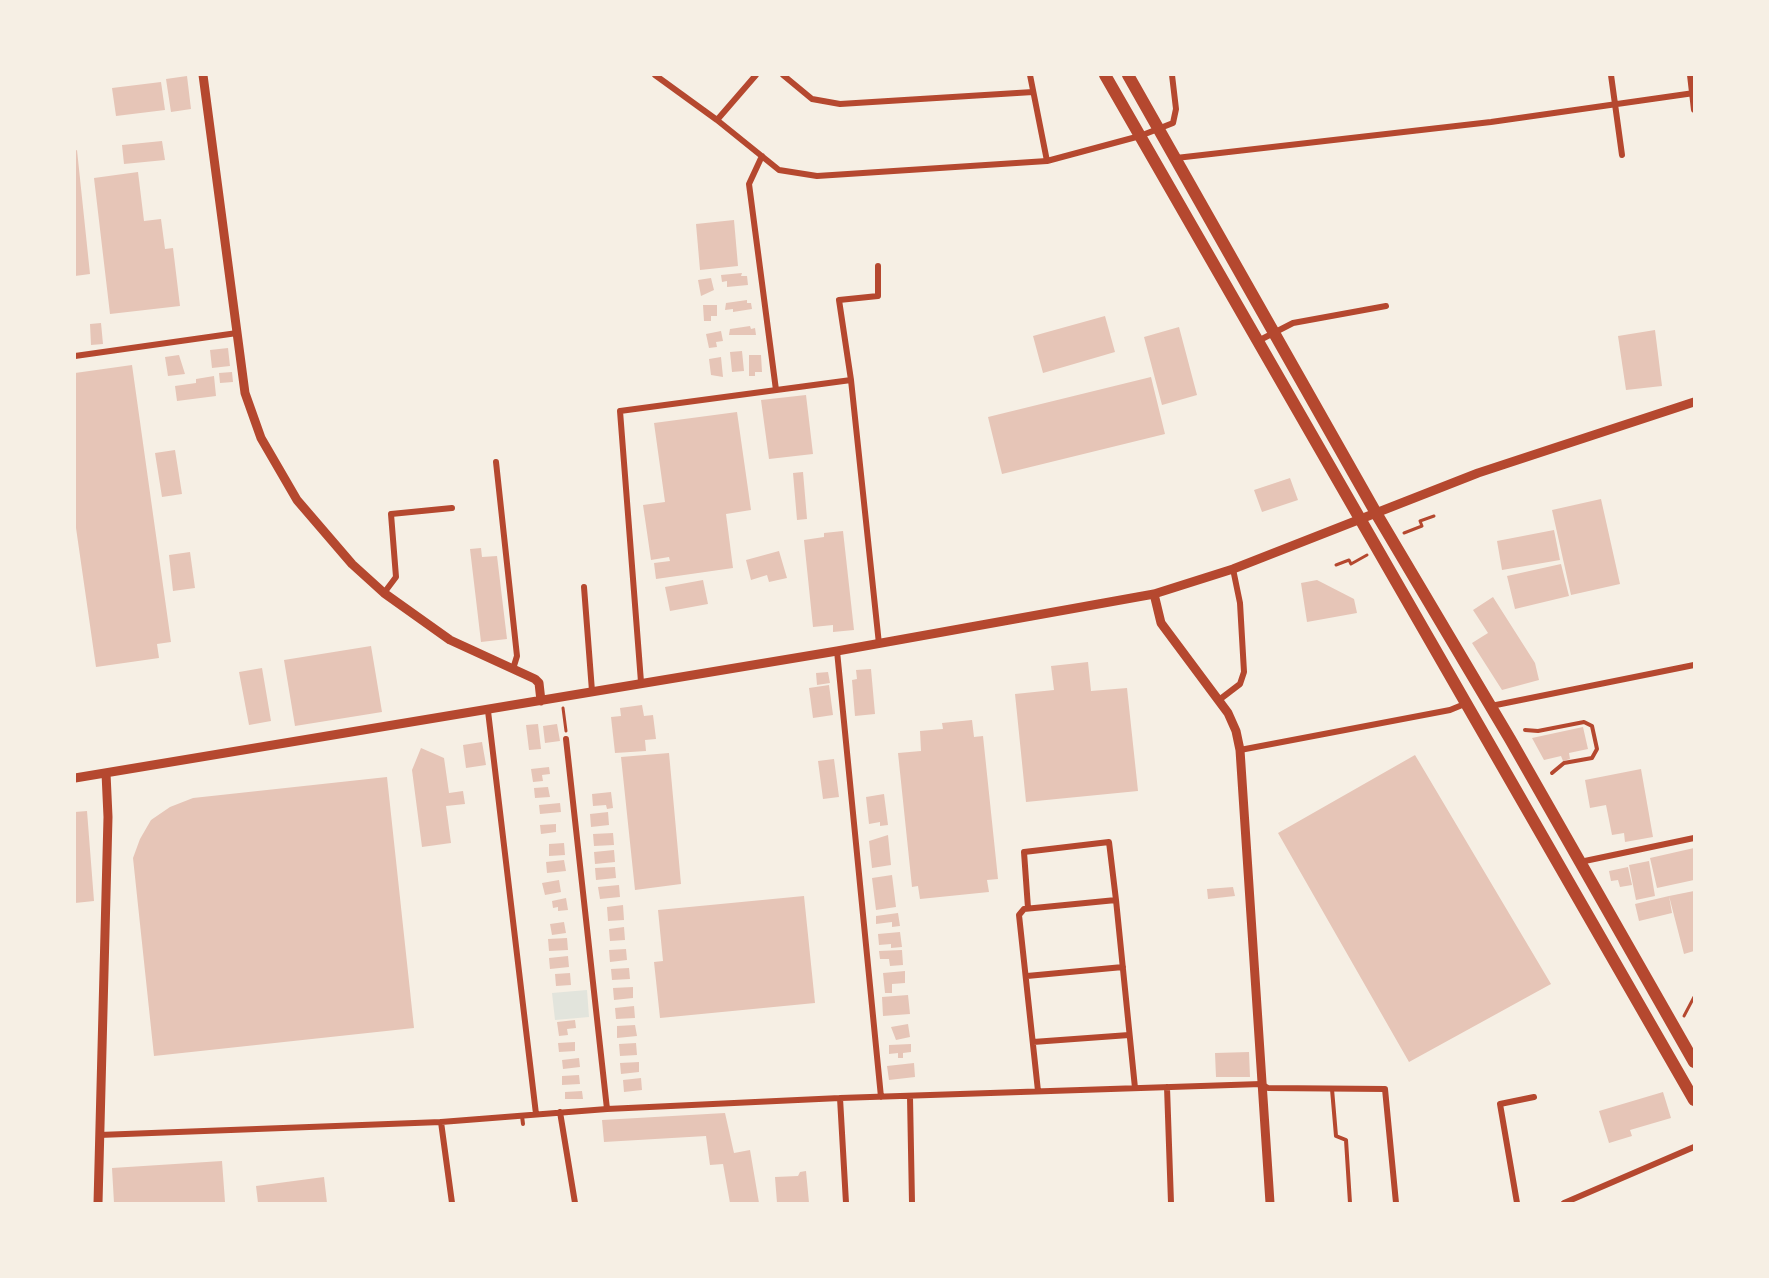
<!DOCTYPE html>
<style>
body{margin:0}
#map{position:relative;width:1769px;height:1278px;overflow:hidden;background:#f6efe4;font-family:Commissioner,sans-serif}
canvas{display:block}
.frame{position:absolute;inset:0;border:76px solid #f6efe4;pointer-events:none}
</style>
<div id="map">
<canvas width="1769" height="1278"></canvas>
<div class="frame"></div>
</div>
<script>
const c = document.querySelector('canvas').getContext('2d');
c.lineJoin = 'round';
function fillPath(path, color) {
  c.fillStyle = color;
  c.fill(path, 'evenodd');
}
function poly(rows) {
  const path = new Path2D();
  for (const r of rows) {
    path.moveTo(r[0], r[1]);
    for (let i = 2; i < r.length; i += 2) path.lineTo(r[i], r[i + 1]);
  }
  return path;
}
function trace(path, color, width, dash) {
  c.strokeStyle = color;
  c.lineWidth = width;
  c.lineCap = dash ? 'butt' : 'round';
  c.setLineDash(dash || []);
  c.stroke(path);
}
fillPath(poly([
 [587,990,589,1017,555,1020,552,993]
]), '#e2e4dc');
fillPath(poly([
 [187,76,191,109,171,112,166,79],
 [161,82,165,110,116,116,112,88],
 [162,141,165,160,124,164,122,145],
 [77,150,90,274,75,276,75,151],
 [138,172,144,221,161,219,165,249,173,248,180,306,110,314,94,178],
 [734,220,738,266,700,270,696,224],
 [742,273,741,276,747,276,748,285,727,287,727,281,722,282,721,275],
 [711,278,714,290,701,296,698,280],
 [747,300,747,303,751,303,752,309,733,312,733,309,725,310,726,303],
 [703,305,717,305,717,316,711,316,711,321,704,321],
 [1105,316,1115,352,1043,373,1033,336],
 [101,323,103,344,91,345,90,324],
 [750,326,751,329,755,328,756,335,729,335,730,329],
 [1179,327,1197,395,1162,405,1144,337],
 [1655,330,1662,386,1626,390,1618,336],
 [721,331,723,341,716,342,717,347,709,348,706,334],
 [228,348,230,366,212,368,210,350],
 [742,351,744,371,732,372,730,352],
 [179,355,185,374,168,376,165,357],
 [749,355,761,355,762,372,755,372,755,376,749,376],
 [721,357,723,377,711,375,709,359],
 [132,365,171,642,157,644,159,658,96,667,75,521,75,373],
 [232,372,233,382,220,383,219,373],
 [214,376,216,396,177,401,175,386,196,383,196,379],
 [1151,377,1165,434,1002,474,988,417],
 [806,395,813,454,769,459,761,400],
 [737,412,751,510,726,514,733,568,656,579,654,563,670,561,669,557,651,560,643,505,665,502,654,423],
 [175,450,182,494,162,497,155,453],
 [803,472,807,519,797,520,793,473],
 [1290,478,1298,500,1262,512,1254,490],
 [1601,499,1620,584,1571,595,1552,510],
 [1554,530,1560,560,1502,570,1497,541],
 [843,531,854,630,833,632,833,625,813,627,804,540,824,537,824,533],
 [481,548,482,557,497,556,507,639,481,642,470,549],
 [779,551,787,578,769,582,767,575,751,580,746,560],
 [190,552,195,588,173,591,169,555],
 [1561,564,1569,596,1515,609,1507,576],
 [703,580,708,604,670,611,665,587],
 [1317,580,1354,599,1357,613,1307,622,1301,583],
 [1493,597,1535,663,1539,680,1502,690,1472,643,1488,633,1473,610],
 [371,646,382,712,295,726,284,660],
 [1088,662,1091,691,1127,688,1138,791,1026,802,1015,694,1054,690,1051,666],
 [262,668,271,721,249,725,239,672],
 [871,669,875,714,855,716,852,680,857,679,856,670],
 [828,672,830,683,817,685,816,673],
 [829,685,833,715,813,718,809,688],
 [642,705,644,716,653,715,656,739,645,740,646,751,615,753,611,717,621,716,620,708],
 [972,720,974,737,983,736,998,879,987,880,989,892,920,899,918,886,912,887,898,753,921,751,920,731,943,729,942,723],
 [538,724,541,749,529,750,526,725],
 [557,724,560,741,545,743,543,726],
 [1583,727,1588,749,1569,753,1570,759,1563,761,1561,756,1544,760,1532,738],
 [482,742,486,765,466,768,463,745],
 [421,748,444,758,449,793,463,791,465,804,446,806,451,843,422,847,412,770],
 [669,753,681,884,635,890,621,757],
 [1415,755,1551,984,1409,1062,1278,833],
 [834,759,839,797,823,799,818,761],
 [549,767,550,774,542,775,543,781,533,782,531,769],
 [1641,769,1653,837,1625,842,1624,833,1612,835,1606,805,1590,808,1585,780],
 [387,777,414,1028,154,1056,133,858,140,839,151,820,170,807,193,798],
 [548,787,550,797,535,798,534,788],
 [611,792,613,808,607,809,606,805,593,806,592,794],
 [884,794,888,825,880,826,880,822,869,824,866,797],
 [560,803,561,812,540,814,539,805],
 [87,811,94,901,75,903,75,812],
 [608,812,609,825,591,827,590,814],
 [556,824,556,832,541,834,540,825],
 [613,833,614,845,594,846,593,834],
 [888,835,891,865,872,868,869,841],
 [564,843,565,855,549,856,549,844],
 [1694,848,1694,880,1657,888,1650,858],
 [614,850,615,862,595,864,594,852],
 [564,860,566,871,547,873,546,862],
 [1649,861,1655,896,1636,900,1629,865],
 [615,867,616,878,596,880,595,868],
 [1628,867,1632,885,1620,887,1618,880,1611,881,1609,871],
 [892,875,896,907,876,910,872,878],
 [559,880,561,892,545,895,542,883],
 [619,885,620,897,600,899,598,887],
 [1233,887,1235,896,1208,899,1207,889],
 [1694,891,1694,951,1684,954,1669,896],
 [804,896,815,1003,660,1018,654,962,663,961,658,910],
 [1669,896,1672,913,1639,921,1635,904],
 [566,898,568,910,558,911,558,907,553,908,552,901],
 [623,905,624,920,608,921,607,907],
 [898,913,900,926,892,927,892,922,876,924,876,916],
 [564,922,566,933,552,935,550,924],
 [624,927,625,940,610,941,609,929],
 [900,932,902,947,891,948,891,944,879,945,878,934],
 [567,938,568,950,549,951,548,939],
 [626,949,627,960,610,962,609,950],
 [902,950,903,965,890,966,889,959,880,959,879,951],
 [568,956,569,967,550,969,549,958],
 [629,968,630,979,612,980,611,969],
 [905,971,905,983,892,984,892,993,885,993,883,973],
 [570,973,571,985,556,986,555,974],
 [633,987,633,998,614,1000,613,988],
 [908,995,910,1014,883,1016,882,997],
 [634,1006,635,1018,616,1019,615,1008],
 [575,1020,576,1028,567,1029,568,1035,559,1036,557,1022],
 [908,1024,910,1037,896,1040,891,1027],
 [635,1025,637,1036,617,1038,617,1026],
 [575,1042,575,1051,559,1052,558,1043],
 [636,1043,637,1055,620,1056,619,1044],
 [911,1044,911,1052,903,1053,903,1058,898,1058,898,1053,889,1054,889,1045],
 [1249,1052,1250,1077,1216,1077,1215,1053],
 [579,1058,580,1067,563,1069,562,1060],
 [639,1062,639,1072,621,1074,620,1063],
 [914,1063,915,1077,889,1080,887,1066],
 [579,1075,580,1084,562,1085,562,1076],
 [641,1078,642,1090,624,1092,623,1080],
 [582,1091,583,1099,565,1099,565,1092],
 [1663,1092,1671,1118,1630,1130,1632,1136,1609,1143,1599,1111],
 [725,1113,734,1153,750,1150,759,1203,730,1203,723,1164,710,1165,706,1136,604,1142,602,1120],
 [222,1161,225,1202,114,1203,112,1168],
 [806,1171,809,1203,777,1203,775,1177,798,1176,800,1172],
 [324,1177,327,1203,258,1203,256,1186]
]), '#e6c5b7');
trace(poly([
 [1404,533,1422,526,1420,521,1434,516],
 [1336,565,1349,560,1351,564,1367,555],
 [563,708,566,731],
 [1684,1016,1694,997]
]), '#b5482f', 3);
trace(poly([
 [1525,730,1538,731,1584,722,1592,726,1597,749,1592,758,1564,763,1552,773],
 [1332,1089,1336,1136,1346,1140,1350,1203],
 [522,1116,523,1124]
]), '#b5482f', 4);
trace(poly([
 [655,75,717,120,779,170,817,176,1047,161,1140,136,1173,123,1176,109,1172,75],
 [783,75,812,99,840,104,1033,92],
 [1030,75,1047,161],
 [1611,75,1622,155],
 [1690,75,1694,110],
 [717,120,756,75],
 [762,156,749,184,776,390],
 [1176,158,1491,122,1694,93],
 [1258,341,1293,323,1386,306],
 [75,356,237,333],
 [851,380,839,300,878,296,878,266],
 [496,462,517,656,513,669],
 [584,587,592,691],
 [384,593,396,577,391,514,452,508],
 [837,651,881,1097],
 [641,682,620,411,851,380,879,644],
 [1219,700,1240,684,1244,672,1240,603,1233,569],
 [1491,706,1694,665],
 [488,711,536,1114],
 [566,739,607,1109],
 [1240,750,1450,710,1467,703],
 [1580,862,1694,838],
 [1028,908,1024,852,1109,842,1116,900],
 [1027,976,1123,967],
 [1033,1042,1129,1035],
 [1167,1087,1171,1203],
 [1038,1091,1019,915,1024,909,1116,900,1135,1088],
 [910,1097,912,1203],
 [840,1098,846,1203],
 [560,1112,575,1203],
 [441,1122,452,1203],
 [99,1135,441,1122,607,1109,840,1098,1261,1084,1268,1088,1385,1089,1396,1203],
 [1517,1203,1500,1104,1534,1097],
 [1564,1203,1694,1147]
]), '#b5482f', 6);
trace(poly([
 [203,75,245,393,261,438,297,500,352,564,384,593,450,640,535,679,539,683,541,701],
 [1154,594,1161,623,1228,713,1236,731,1240,750,1270,1203],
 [75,778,837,651,1154,594,1233,569,1478,473,1694,402],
 [98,1203,108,817,106,773]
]), '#b5482f', 9);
trace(poly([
 [1105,75,1694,1100],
 [1128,75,1376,513,1510,739,1694,1062]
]), '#b5482f', 12);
</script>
